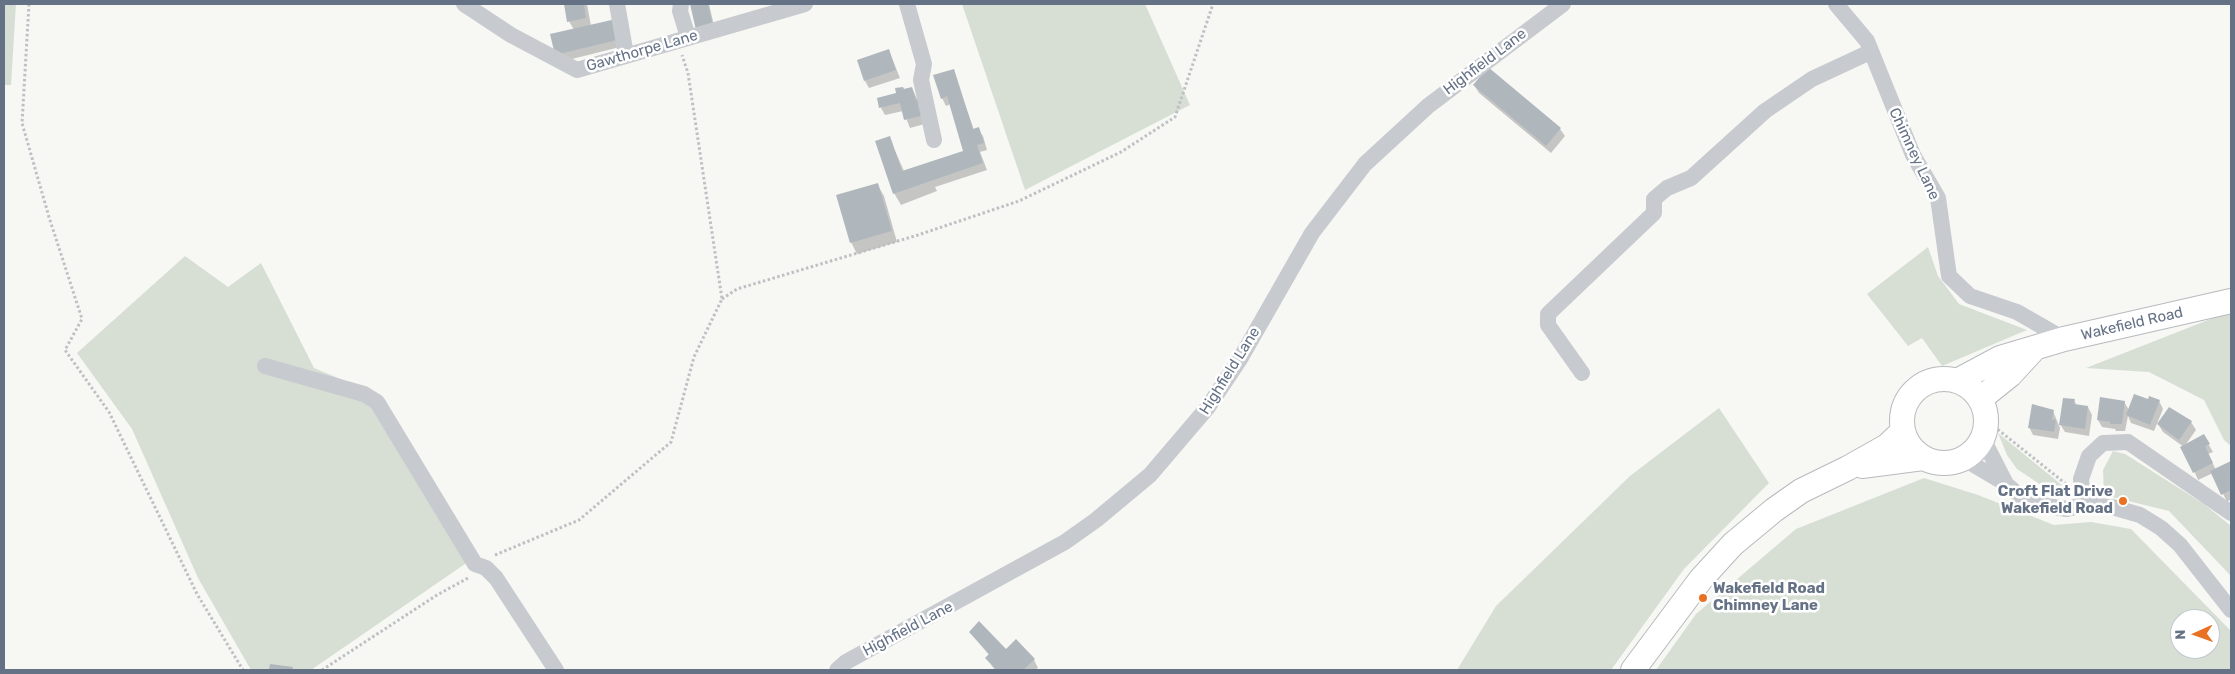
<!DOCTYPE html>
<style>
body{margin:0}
#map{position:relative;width:2235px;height:674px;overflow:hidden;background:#f7f7f4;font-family:Rubik,sans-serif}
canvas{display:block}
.frame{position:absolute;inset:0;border:5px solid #657286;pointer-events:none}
.north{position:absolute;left:2170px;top:609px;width:50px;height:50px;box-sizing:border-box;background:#fff;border:1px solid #c1c7cf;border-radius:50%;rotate:268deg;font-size:14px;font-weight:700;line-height:20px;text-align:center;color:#657286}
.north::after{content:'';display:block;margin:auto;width:18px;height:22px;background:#e87123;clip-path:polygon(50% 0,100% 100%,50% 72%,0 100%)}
</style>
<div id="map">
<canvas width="2235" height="674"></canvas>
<div class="frame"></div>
<div class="north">N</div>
</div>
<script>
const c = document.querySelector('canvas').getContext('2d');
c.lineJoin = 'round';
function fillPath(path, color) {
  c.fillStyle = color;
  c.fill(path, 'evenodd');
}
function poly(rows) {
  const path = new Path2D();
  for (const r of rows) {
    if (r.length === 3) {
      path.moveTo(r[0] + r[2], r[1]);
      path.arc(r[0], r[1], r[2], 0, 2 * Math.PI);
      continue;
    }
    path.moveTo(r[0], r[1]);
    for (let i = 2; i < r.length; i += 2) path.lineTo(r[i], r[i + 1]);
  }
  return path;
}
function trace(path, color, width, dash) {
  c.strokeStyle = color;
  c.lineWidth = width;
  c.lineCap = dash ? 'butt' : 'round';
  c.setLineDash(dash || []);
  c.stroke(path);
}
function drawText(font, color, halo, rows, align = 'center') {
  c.font = font + ' Rubik,sans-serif';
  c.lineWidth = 5;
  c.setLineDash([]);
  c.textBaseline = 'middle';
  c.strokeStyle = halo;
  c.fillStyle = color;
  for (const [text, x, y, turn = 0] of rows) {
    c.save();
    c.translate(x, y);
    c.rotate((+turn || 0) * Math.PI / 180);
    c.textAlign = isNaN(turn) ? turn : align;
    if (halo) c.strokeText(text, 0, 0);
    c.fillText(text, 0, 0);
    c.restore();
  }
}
fillPath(poly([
 [4,4,16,4,11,85,4,85],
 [962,4,1145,4,1190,105,1025,190],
 [1928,247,1938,276,1959,304,2027,330,1942,366,1922,338,1908,346,1867,294],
 [185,256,228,287,261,263,314,368,379,395,478,555,311,670,251,670,198,578,132,429,77,353],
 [2231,311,2231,446,2224,440,2204,400,2149,372,2086,368],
 [1719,408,1769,483,1684,569,1611,670,1457,670,1496,606,1630,476],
 [1998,433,2063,486,2061,491,2044,487,2017,469,2007,455],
 [2113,451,2125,454,2204,504,2231,526,2231,576,2169,511,2104,495,2103,470],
 [1924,478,1978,495,2054,525,2091,522,2131,529,2231,631,2231,670,1656,670,1696,614,1796,529],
 [2180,619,2210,619,2210,649,2180,649]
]), '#d7dfd5');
fillPath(poly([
 [565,4,587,4,591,26,620,28,624,46,560,62,556,54,574,30,569,21],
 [691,4,709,4,716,34,698,30],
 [889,51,900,78,869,88,865,81],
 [953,70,974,130,978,129,983,136,987,150,980,152,987,170,935,187,937,191,901,205,894,193,889,137,904,171,964,152,951,104,946,106,942,98],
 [1474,85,1560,129,1565,136,1551,153,1479,93],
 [912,88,928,123,910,128,903,111,885,115,881,108,898,94,897,90],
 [877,184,884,196,897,242,857,254,851,242],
 [2074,400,2077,406,2088,407,2092,415,2089,436,2065,432,2060,424],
 [2149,401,2159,401,2163,409,2154,431,2131,423,2128,416,2125,431,2116,431,2115,429,2102,427,2098,420,2124,402,2129,410],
 [2169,409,2191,422,2196,430,2184,447,2203,435,2213,452,2208,454,2216,470,2231,463,2231,499,2227,502,2213,473,2198,480,2184,447,2163,432,2158,424],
 [2053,411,2060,428,2058,439,2033,435,2029,427],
 [970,632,1005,651,1034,660,1038,668,1035,670,995,670,986,658,989,655]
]), '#0003');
fillPath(poly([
 [564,4,584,4,586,18,567,22],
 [690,4,708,4,713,26,696,30],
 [616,19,621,39,555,55,550,34],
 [889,49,896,70,864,81,857,60],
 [1488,67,1561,128,1546,146,1473,85],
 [954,69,973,129,979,127,984,143,977,145,983,163,893,194,875,141,890,136,902,171,963,151,947,96,941,99,933,75],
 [903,87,904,89,912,87,916,100,921,98,925,115,904,120,900,103,879,108,877,98,896,93,895,88],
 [878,183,892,231,850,243,836,195],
 [2134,394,2148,399,2149,396,2160,400,2150,425,2126,415],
 [2100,397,2125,401,2122,424,2110,424,2110,422,2097,420],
 [2063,398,2075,399,2074,404,2088,406,2085,429,2059,425],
 [2032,404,2054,410,2052,419,2056,420,2054,432,2028,428],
 [2169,407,2192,421,2179,440,2157,424],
 [2204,434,2210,444,2205,446,2213,463,2193,473,2180,447],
 [2231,461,2231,490,2221,495,2210,471],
 [979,621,1006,649,1016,639,1035,659,1023,670,997,670,985,658,989,654,969,632],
 [270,664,293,667,292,670,269,670]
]), '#afb6bc');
const highway = poly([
 [1944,421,42],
 [1957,381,2000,358,2064,339,2231,301],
 [1980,399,2010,375,2034,349],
 [1862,466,1923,458],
 [1633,670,1701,579,1733,544,1774,510,1801,491,1848,468,1887,446,1903,431]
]);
trace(highway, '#b7babe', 26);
trace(poly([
 [29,4,22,123,49,217,82,319,65,350,109,412,197,594,243,670],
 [722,299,737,289,918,235,1019,201,1121,152,1175,117,1213,4],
 [1986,420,2066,484],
 [495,555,579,520,671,442,694,357,722,299,688,73,682,55],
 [322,670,437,595,468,578]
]), '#bec0c3', 3, [2.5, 2.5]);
trace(poly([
 [464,4,511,35,577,70,805,4],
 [617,4,626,55],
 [681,4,680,11,688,37],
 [907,4,924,64,921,80,934,140],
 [1836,4,1867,41,1913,155,1938,198,1949,276,1970,296,2017,312,2064,339],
 [265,366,364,394,377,402,475,564,486,568,496,578,556,670],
 [1582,373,1548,325,1548,314,1654,213,1654,199,1667,188,1691,178,1765,111,1812,79,1870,52],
 [1983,439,2006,484],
 [1964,459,2006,484,2020,496,2041,505,2067,509,2083,505,2112,507,2140,515,2161,528,2180,545,2231,610],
 [2083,505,2081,479,2089,456,2103,443,2128,442,2231,513],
 [837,670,846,662,1065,542,1096,520,1150,475,1208,407,1240,359,1312,233,1365,164,1428,106,1563,4]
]), '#c7cace', 16);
trace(highway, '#fff', 24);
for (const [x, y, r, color] of [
 [2123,501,5,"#e87123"],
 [1703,598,5,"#e87123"]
]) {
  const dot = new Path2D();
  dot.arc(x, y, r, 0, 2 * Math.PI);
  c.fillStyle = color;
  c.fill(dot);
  trace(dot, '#fff', 2);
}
drawText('15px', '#657286', '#fff', [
 ["Gawthorpe Lane",642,51,-16],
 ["Highfield Lane",1485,62,-37],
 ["Chimney Lane",1914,154,65],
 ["Wakefield Road",2132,324,-13],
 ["Highfield Lane",1230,371,-58],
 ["Highfield Lane",908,629,-28]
]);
drawText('bold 15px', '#657286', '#fff', [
 ["Croft Flat Drive",2113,492],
 ["Wakefield Road",2113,509],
 ["Wakefield Road",1713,589,"left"],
 ["Chimney Lane",1713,606,"left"]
], 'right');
</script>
